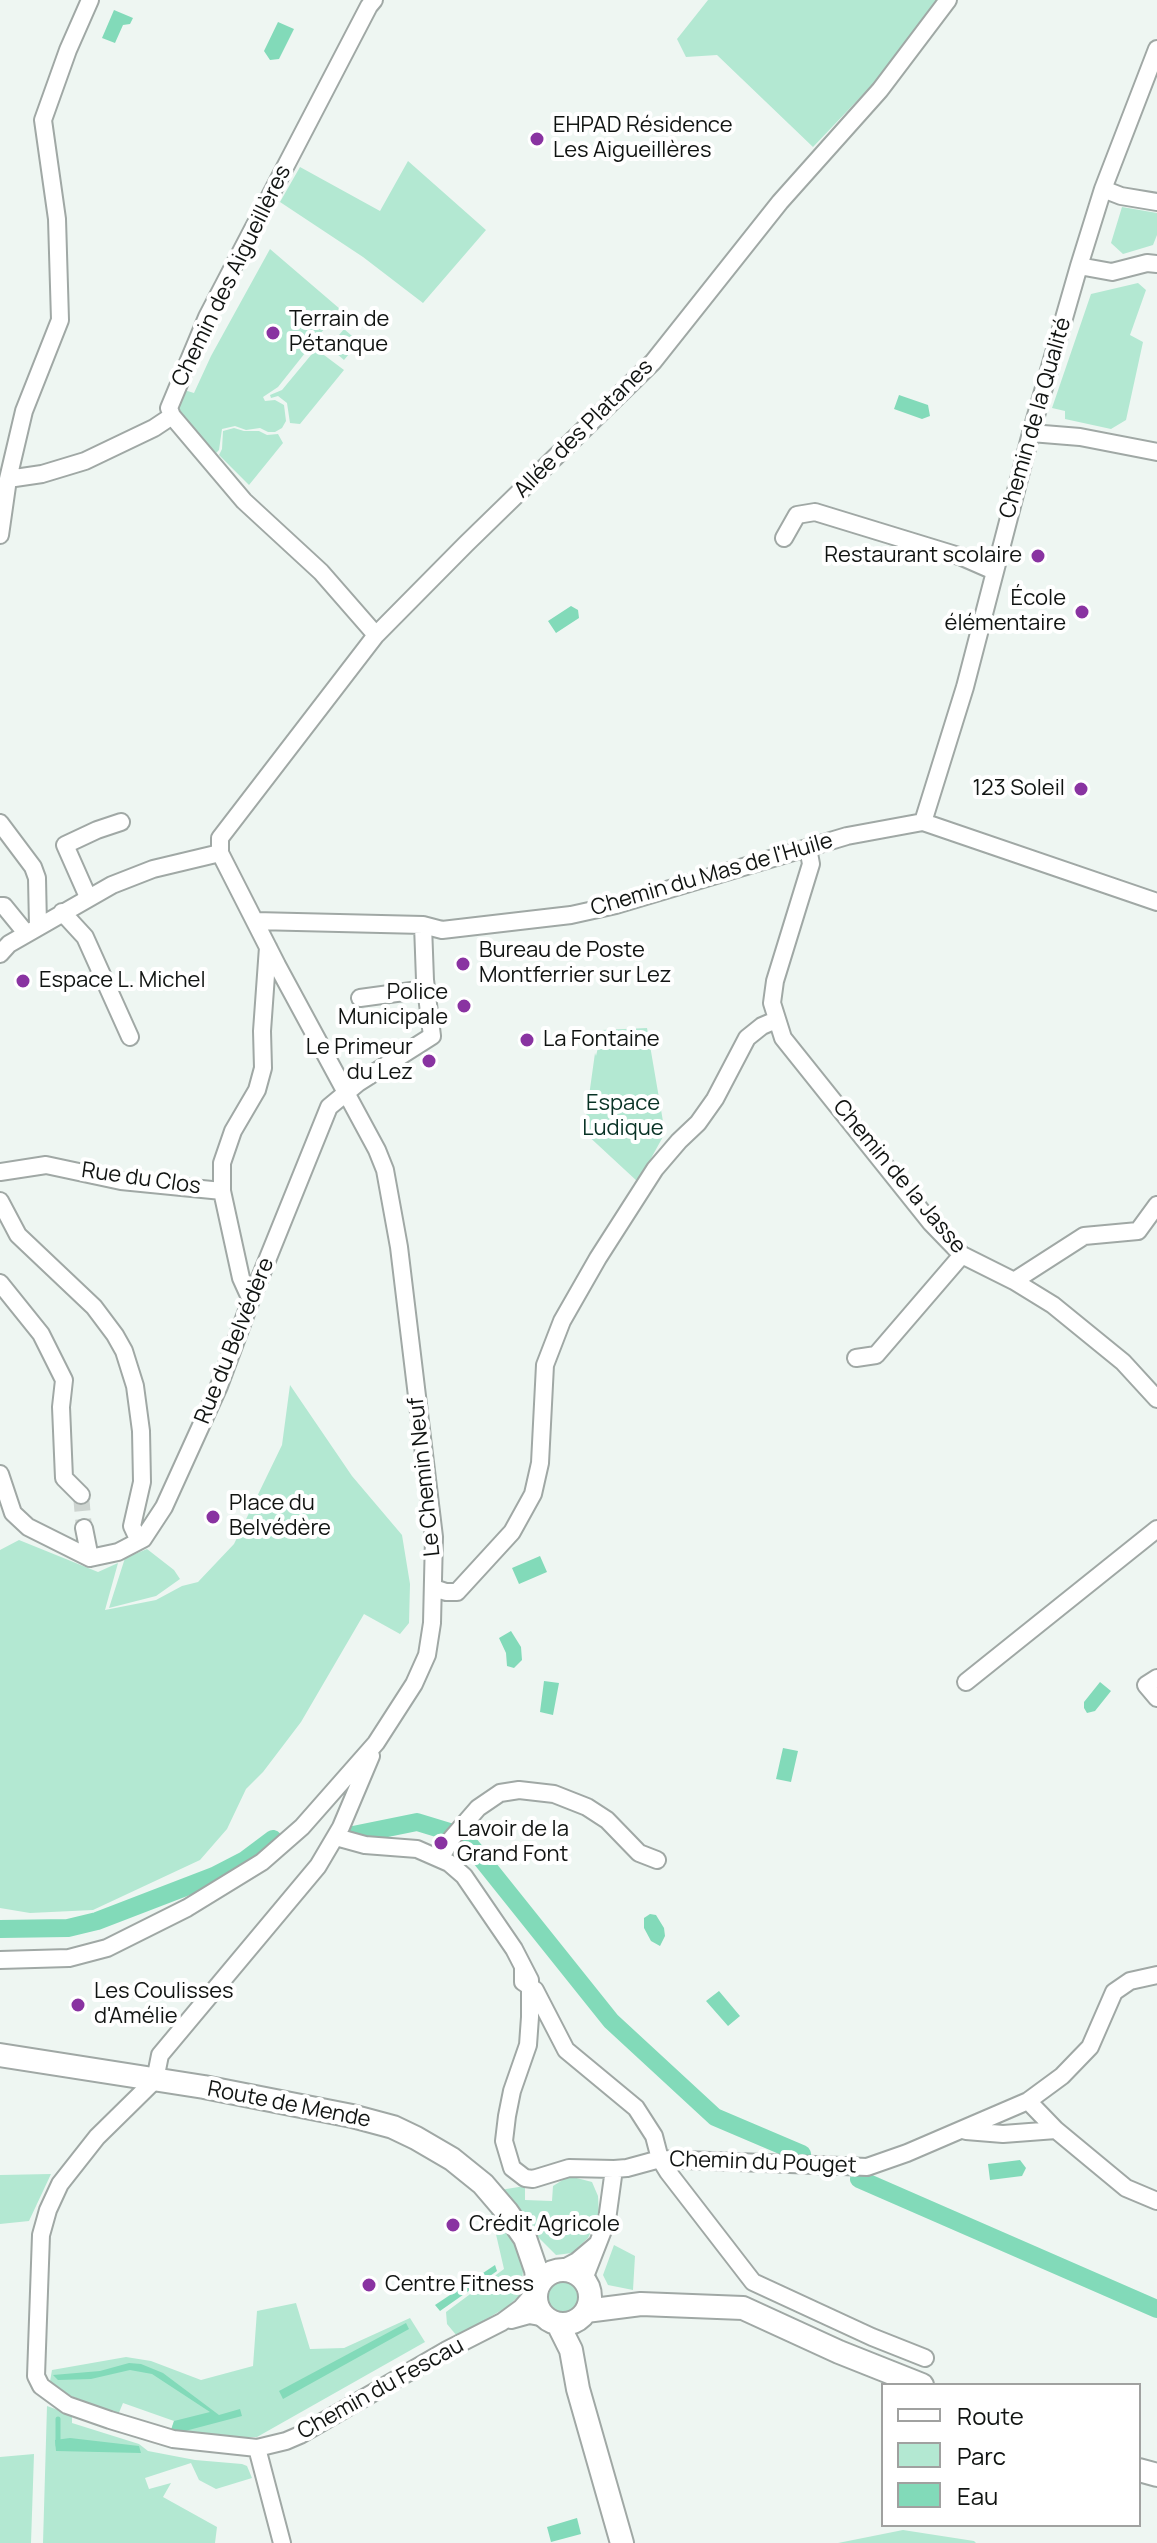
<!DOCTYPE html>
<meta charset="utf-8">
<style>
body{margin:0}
#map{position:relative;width:1157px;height:2543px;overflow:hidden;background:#eef6f2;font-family:Manrope,sans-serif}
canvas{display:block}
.legend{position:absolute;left:881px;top:2383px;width:260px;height:144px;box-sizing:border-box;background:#fff;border:2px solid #a0a1a0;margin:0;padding:10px 14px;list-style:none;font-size:24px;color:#111412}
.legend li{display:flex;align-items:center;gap:16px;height:40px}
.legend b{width:40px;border:2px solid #a0a1a0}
</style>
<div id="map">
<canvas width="1157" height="2543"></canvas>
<ul class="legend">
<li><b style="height:10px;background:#fff"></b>Route</li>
<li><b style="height:22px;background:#b3e8d2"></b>Parc</li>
<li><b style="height:22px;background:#82dab9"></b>Eau</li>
</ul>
</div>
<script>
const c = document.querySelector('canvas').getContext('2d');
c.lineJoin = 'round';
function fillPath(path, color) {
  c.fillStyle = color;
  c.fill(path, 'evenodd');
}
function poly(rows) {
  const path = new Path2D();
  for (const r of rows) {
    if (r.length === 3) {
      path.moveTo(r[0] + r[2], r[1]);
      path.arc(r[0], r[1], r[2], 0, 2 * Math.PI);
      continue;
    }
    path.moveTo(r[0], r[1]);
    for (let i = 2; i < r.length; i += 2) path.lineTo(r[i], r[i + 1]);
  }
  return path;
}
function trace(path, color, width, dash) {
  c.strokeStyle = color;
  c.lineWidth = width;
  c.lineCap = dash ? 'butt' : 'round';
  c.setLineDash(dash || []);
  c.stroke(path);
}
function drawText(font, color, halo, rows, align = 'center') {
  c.font = font + ' Manrope,sans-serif';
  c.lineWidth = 8;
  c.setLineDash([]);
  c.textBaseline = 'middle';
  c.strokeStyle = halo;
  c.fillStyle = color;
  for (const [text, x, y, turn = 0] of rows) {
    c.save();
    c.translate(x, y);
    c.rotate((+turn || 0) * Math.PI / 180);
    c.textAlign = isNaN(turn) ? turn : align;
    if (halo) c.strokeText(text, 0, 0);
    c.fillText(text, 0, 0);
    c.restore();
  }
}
fillPath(poly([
 [708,0,938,0,872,85,813,147,717,55,686,57,677,39],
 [408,161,486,230,423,303,363,257,280,202,300,167,380,211],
 [1122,207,1157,213,1157,235,1153,245,1123,254,1111,243],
 [270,249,340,309,278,387,263,397,265,401,275,400,284,405,286,421,282,428,275,432,268,432,260,428,246,430,235,426,222,429,219,450,216,453,175,410,184,390,194,393,211,356],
 [1138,283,1146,290,1130,335,1143,342,1126,420,1111,429,1065,419,1065,411,1052,408,1091,294],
 [344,329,359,342,344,360,329,347],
 [316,349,344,370,300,424,290,423,287,403,278,396,271,398,270,395,282,390],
 [234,428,244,431,259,431,267,435,278,434,283,443,249,485,219,455,222,449,223,431],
 [647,1028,665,1133,638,1182,584,1132,595,1053,596,1056,602,1030],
 [290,1385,352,1476,402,1535,410,1584,409,1623,400,1634,364,1614,301,1722,263,1772,246,1789,227,1829,200,1860,93,1910,30,1913,0,1908,0,1550,19,1540,98,1572,118,1563,105,1610,156,1600,182,1586,198,1582,234,1544,282,1445],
 [147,1549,174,1570,180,1579,156,1596,109,1608,125,1558],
 [51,2174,29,2221,0,2224,0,2175],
 [569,2176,592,2182,598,2196,599,2215,588,2238,572,2253,556,2255,532,2231,500,2190,525,2186,525,2200,552,2201,553,2186],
 [489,2204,517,2241,524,2264,520,2295,507,2307,457,2336,447,2324,446,2312,504,2269],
 [614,2245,635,2256,633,2290,608,2285,603,2275],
 [562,2296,21],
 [296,2303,310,2349,344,2348,410,2318,425,2342,257,2437,208,2437,171,2430,174,2421,123,2403,118,2415,49,2387,52,2370,126,2357,151,2361,201,2380,253,2366,257,2311],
 [47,2406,72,2415,72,2423,139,2444,148,2451,195,2460,242,2464,247,2466,252,2478,216,2489,199,2480,191,2463,145,2478,149,2489,171,2483,163,2497,217,2527,215,2543,43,2543],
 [34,2454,31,2543,0,2543,0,2457],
 [903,2530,974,2541,976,2543,838,2543]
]), '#b3e8d2');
fillPath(poly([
 [114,10,133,18,130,24,123,25,115,43,102,38],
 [278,22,294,29,279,59,270,60,264,51],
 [899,395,928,405,930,416,922,419,894,409],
 [571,606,578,610,579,618,556,633,548,621],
 [540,1556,547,1572,519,1584,512,1568],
 [511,1631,521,1647,522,1660,514,1668,507,1666,506,1653,499,1638],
 [544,1681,559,1683,553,1715,540,1712],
 [1100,1682,1111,1691,1095,1711,1087,1713,1084,1708,1084,1702],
 [783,1748,798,1751,791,1782,776,1779],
 [650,1914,656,1915,664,1928,665,1936,660,1946,651,1941,644,1928,644,1918],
 [719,1991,740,2016,728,2026,706,2001],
 [1020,2160,1026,2168,1022,2176,990,2180,988,2164],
 [495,2265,497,2271,440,2311,435,2305],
 [406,2323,409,2329,283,2399,279,2391],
 [129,2363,141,2364,163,2373,219,2415,240,2409,242,2416,185,2431,171,2430,174,2421,210,2412,152,2374,130,2370,91,2379,58,2380,53,2375,100,2371],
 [70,2438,139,2446,141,2453,56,2451,55,2440],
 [577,2518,581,2534,551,2542,547,2527]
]), '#82dab9');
trace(poly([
 [58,2445,58,2419]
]), '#82dab9', 5);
trace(poly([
 [353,1835,417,1822,463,1836,611,2021,715,2117,802,2154],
 [0,1929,68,1928,97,1921,214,1876,245,1860,273,1839],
 [859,2179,1157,2309]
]), '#82dab9', 18);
trace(poly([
 [81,1495,84,1528]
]), '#cdd4d0', 16, [16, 8]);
const street = poly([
 [374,0,369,6,207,317,169,408,172,416,244,501,321,572,376,635],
 [1103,189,1121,196,1157,202],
 [1079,266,1112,272,1147,263,1157,264],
 [1031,433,1080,437,1157,452],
 [8,479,42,474,85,461,154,428,172,416],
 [0,535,8,479,24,411,60,320,57,219,43,120,68,50,90,0],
 [784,538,797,515,815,512,962,557,994,571],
 [923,822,965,687,1031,433,1079,266,1103,189,1157,49],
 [0,823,33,867,37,878,38,926],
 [808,848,811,864,775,981,772,1003,783,1038,931,1223,962,1255,1014,1281,1053,1305,1123,1362,1157,1399],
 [220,853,220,838,376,635,466,544,653,362,780,202,880,90,948,0],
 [88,897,65,845,97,830,121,822],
 [0,906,4,906,26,933],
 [62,912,85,937,130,1037],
 [255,921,423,925,442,930,571,915,616,905,847,836,923,822,1157,902],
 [0,954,9,944,112,885,153,869,220,853],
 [360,998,426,989],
 [0,1172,46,1165,121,1181,222,1191],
 [0,1201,18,1235,94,1307,115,1335,124,1351,135,1386,141,1431,142,1482,132,1526,139,1541],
 [1014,1281,1084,1236,1138,1231,1157,1205],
 [0,1283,41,1334,64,1380,61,1407,64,1478,81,1495],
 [251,1300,241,1278,222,1191,222,1163,233,1131,257,1090,263,1068,262,1031,268,947],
 [856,1358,876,1355,962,1255],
 [0,1474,13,1513,28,1527,90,1558],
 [84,1528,90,1558],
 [90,1558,118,1552,143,1539,164,1507,219,1386,251,1300,329,1107,358,1083,432,1036,425,980,423,925],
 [434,1588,446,1592,457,1592,512,1532,533,1494,540,1463,545,1365,562,1321,598,1258,655,1169,679,1141,698,1123,715,1099,747,1038,762,1026,776,1020],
 [1157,1678,1146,1685,1157,1698],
 [966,1682,1157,1529],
 [371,1756,341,1827,318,1866,160,2055,155,2080,97,2137,60,2184,48,2210,41,2235,36,2376,41,2386,67,2405,110,2420,173,2439,257,2448,286,2441,300,2435,447,2350,502,2322,521,2308,535,2292],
 [336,1837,365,1845,417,1849,449,1863,464,1876,514,1949,530,1980,530,2017,528,2045,512,2091,507,2116,504,2141,512,2168,525,2178,533,2179,569,2168,614,2169],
 [440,1859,452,1838,478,1808,500,1793,519,1790,554,1794,587,1807,607,1820,639,1853,657,1860],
 [0,1960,69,1958,107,1948,187,1908,262,1862,302,1827,376,1743,414,1684,427,1655,432,1623,434,1537,399,1247,385,1170,377,1150,277,965,220,853],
 [523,1968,523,1982,535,1990,566,2050,636,2108,654,2136,660,2159,668,2172,753,2282,872,2337,925,2358],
 [1028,2101,1056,2130,1126,2188,1157,2201],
 [966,2131,1003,2134,1056,2130],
 [562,2269,577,2261,596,2245],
 [584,2279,607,2220,614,2169,627,2168,660,2159,867,2167,907,2153,1028,2101,1062,2076,1090,2047,1114,1992,1130,1981,1157,1975],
 [511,2320,529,2315,545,2318],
 [257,2448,282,2543]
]);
const secondary = poly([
 [0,2055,204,2087,352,2116,393,2127,416,2138,452,2159,483,2184,507,2212,525,2238,536,2270,538,2285],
 [563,2297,27],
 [586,2311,641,2304,743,2308,839,2352,922,2385],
 [558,2324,571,2350,578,2389,622,2543],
 [1139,2470,1157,2475]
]);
trace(street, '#a0a8a5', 20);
trace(secondary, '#a0a8a5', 26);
trace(street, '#fff', 16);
trace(secondary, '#fff', 22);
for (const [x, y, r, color] of [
 [537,139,8,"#8933a1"],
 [273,333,8,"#8933a1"],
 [1038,556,8,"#8933a1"],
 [1082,612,8,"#8933a1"],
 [1081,789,8,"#8933a1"],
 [463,964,8,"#8933a1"],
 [23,981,8,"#8933a1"],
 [464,1006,8,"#8933a1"],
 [527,1040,8,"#8933a1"],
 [429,1061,8,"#8933a1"],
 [213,1517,8,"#8933a1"],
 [441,1843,8,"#8933a1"],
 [78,2005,8,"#8933a1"],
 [453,2225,8,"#8933a1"],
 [369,2285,8,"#8933a1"]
]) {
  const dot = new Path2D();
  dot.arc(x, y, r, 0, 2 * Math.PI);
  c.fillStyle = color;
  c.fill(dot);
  trace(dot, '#fff', 3);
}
drawText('22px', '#111412', '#fff', [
 ["EHPAD Résidence",553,126],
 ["Les Aigueillères",553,151],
 ["Terrain de",289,320],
 ["Pétanque",289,345],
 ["Restaurant scolaire",1022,556,"right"],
 ["École",1066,599,"right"],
 ["élémentaire",1066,624,"right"],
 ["123 Soleil",1065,789,"right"],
 ["Bureau de Poste",479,951],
 ["Montferrier sur Lez",479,976],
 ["Espace L. Michel",39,981],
 ["Police",448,993,"right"],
 ["Municipale",448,1018,"right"],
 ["La Fontaine",543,1040],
 ["Le Primeur",413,1048,"right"],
 ["du Lez",413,1073,"right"],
 ["Place du",229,1504],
 ["Belvédère",229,1529],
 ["Lavoir de la",457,1830],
 ["Grand Font",457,1855],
 ["Les Coulisses",94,1992],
 ["d'Amélie",94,2017],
 ["Crédit Agricole",469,2225],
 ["Centre Fitness",385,2285]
], 'left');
drawText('22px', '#111412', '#fff', [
 ["Chemin des Aigueillères",232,276,-64],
 ["Chemin de la Qualité",1036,418,-74],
 ["Allée des Platanes",584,429,-45],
 ["Chemin du Mas de l'Huile",712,875,-16],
 ["Chemin de la Jasse",899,1177,50],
 ["Rue du Clos",141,1179,8],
 ["Rue du Belvédère",235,1341,-68],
 ["Le Chemin Neuf",425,1477,-96],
 ["Route de Mende",289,2105,11],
 ["Chemin du Pouget",763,2163,2],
 ["Chemin du Fescau",381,2389,-29]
]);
drawText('22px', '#083225', '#fff', [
 ["Espace",623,1104],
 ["Ludique",623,1129]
]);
</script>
